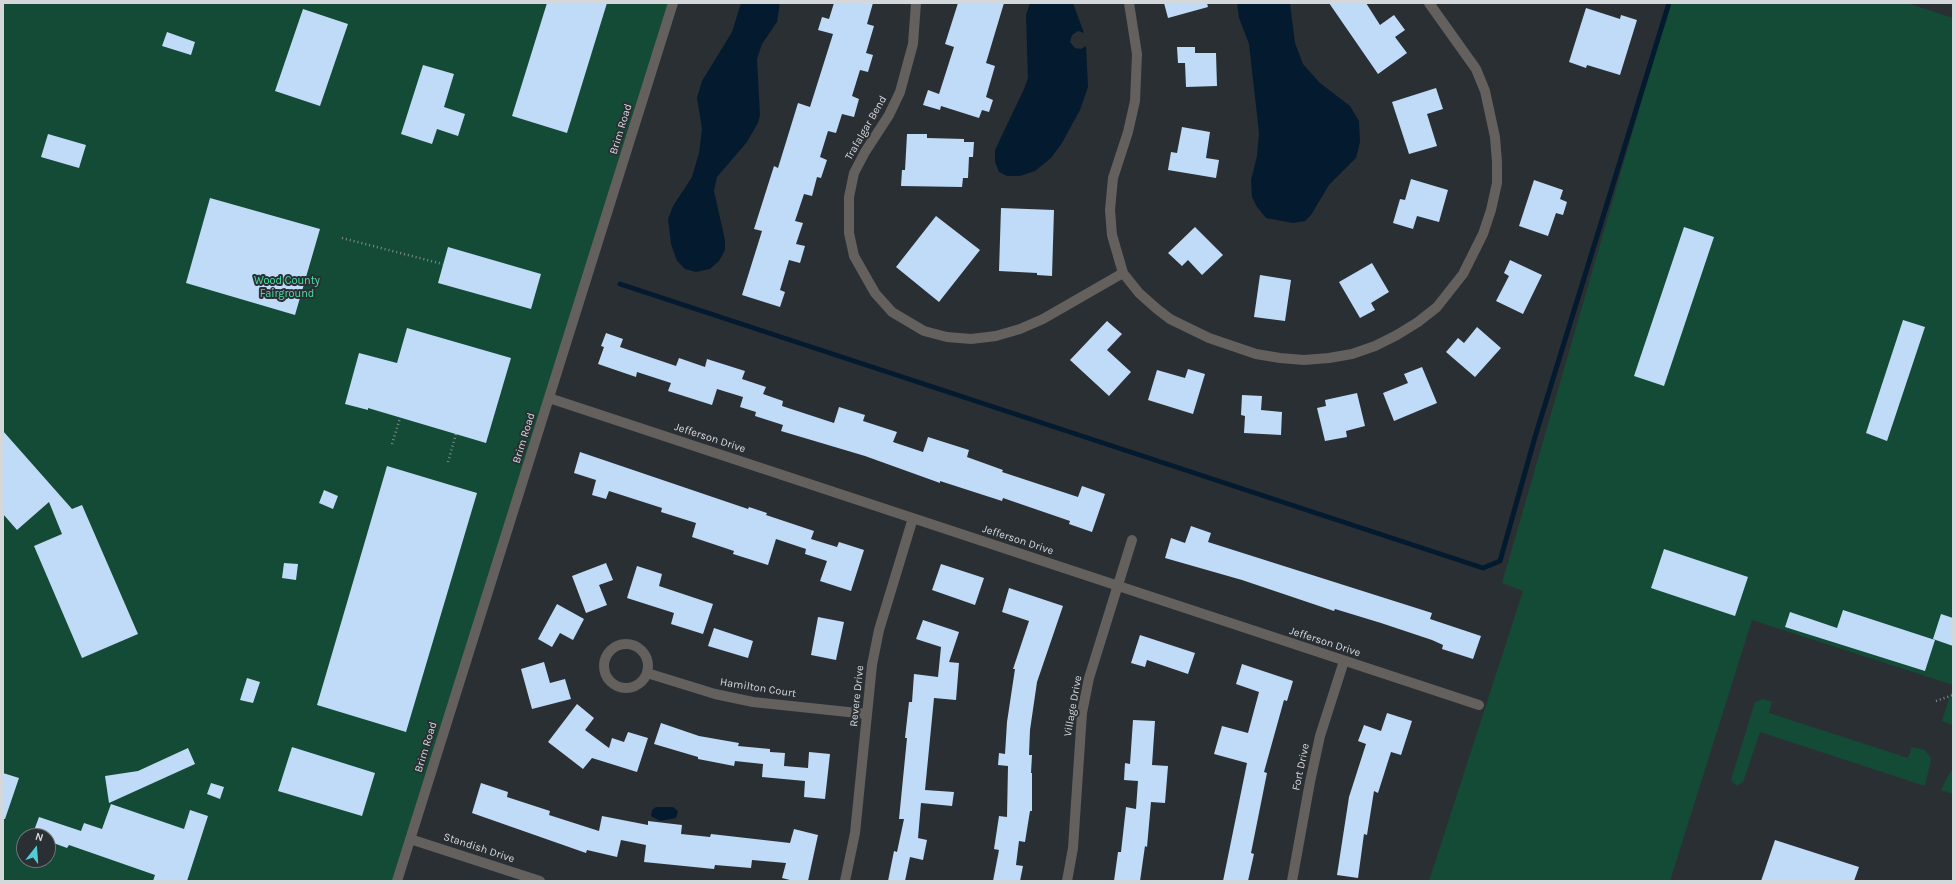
<!DOCTYPE html>
<style>
body{margin:0}
#map{position:relative;width:1956px;height:884px;overflow:hidden;background:#2a2f34;font-family:Karla,sans-serif}
canvas{display:block}
.frame{position:absolute;inset:0;border:4px solid #d5d8db;pointer-events:none}
.north{position:absolute;left:16px;top:828px;width:40px;height:40px;box-sizing:border-box;background:#2a2f34;border:1px solid #6e7377;border-radius:50%;rotate:17deg;font-size:11px;font-weight:700;line-height:16px;text-align:center;color:#d5d8db}
.north::after{content:'';display:block;margin:auto;width:14px;height:18px;background:#52ccd6;clip-path:polygon(50% 0,100% 100%,50% 72%,0 100%)}
</style>
<div id="map">
<canvas width="1956" height="884"></canvas>
<div class="frame"></div>
<div class="north">N</div>
</div>
<script>
const c = document.querySelector('canvas').getContext('2d');
c.lineJoin = 'round';
function fillPath(path, color) {
  c.fillStyle = color;
  c.fill(path, 'evenodd');
}
function poly(rows) {
  const path = new Path2D();
  for (const r of rows) {
    if (r.length === 3) {
      path.moveTo(r[0] + r[2], r[1]);
      path.arc(r[0], r[1], r[2], 0, 2 * Math.PI);
      continue;
    }
    path.moveTo(r[0], r[1]);
    for (let i = 2; i < r.length; i += 2) path.lineTo(r[i], r[i + 1]);
  }
  return path;
}
function trace(path, color, width, dash) {
  c.strokeStyle = color;
  c.lineWidth = width;
  c.lineCap = dash ? 'butt' : 'round';
  c.setLineDash(dash || []);
  c.stroke(path);
}
function drawText(font, color, halo, rows, align = 'center') {
  c.font = font + ' Karla,sans-serif';
  c.lineWidth = 4;
  c.setLineDash([]);
  c.textBaseline = 'middle';
  c.strokeStyle = halo;
  c.fillStyle = color;
  for (const [text, x, y, turn = 0] of rows) {
    c.save();
    c.translate(x, y);
    c.rotate((+turn || 0) * Math.PI / 180);
    c.textAlign = isNaN(turn) ? turn : align;
    if (halo) c.strokeText(text, 0, 0);
    c.fillText(text, 0, 0);
    c.restore();
  }
}
fillPath(poly([
 [3,3,673,3,397,881,3,881],
 [24,836,48,836,48,860,24,860],
 [1670,3,1907,3,1953,18,1953,685,1752,620,1670,881,1429,881,1523,591,1502,583],
 [1953,686,1953,725,1942,721],
 [1763,699,1772,702,1769,713,1908,758,1912,747,1925,750,1931,759,1925,786,1760,732,1743,782,1737,786,1731,780,1755,702],
 [1953,769,1953,794,1941,790,1949,774]
]), '#144b36');
fillPath(poly([
 [741,3,780,3,777,22,762,44,757,59,760,115,758,123,747,142,717,177,714,191,725,240,725,250,719,261,710,269,696,272,685,269,677,261,671,244,668,219,673,206,692,177,699,153,702,129,697,98,702,81,732,32],
 [1030,3,1073,3,1084,33,1078,31,1072,35,1070,42,1075,48,1081,49,1086,46,1088,87,1080,110,1062,143,1051,158,1035,171,1020,176,1007,176,999,172,995,162,995,150,1024,89,1028,78,1026,15],
 [1237,3,1290,3,1295,43,1303,64,1320,83,1350,106,1359,121,1360,142,1356,158,1329,185,1311,215,1305,221,1293,223,1266,218,1257,207,1252,197,1251,180,1257,156,1259,133,1249,44,1239,18],
 [656,807,673,807,678,811,676,818,660,821,651,816,652,810]
]), '#041b2f');
trace(poly([
 [620,284,1483,568,1500,561,1535,437,1669,3]
]), '#041b2f', 5);
fillPath(poly([
 [547,3,607,3,567,133,512,116],
 [834,3,873,3,867,24,874,26,866,53,873,55,868,72,860,70,852,96,859,99,854,117,842,114,836,133,828,131,820,157,827,160,821,178,817,177,812,196,804,194,795,221,803,223,796,244,805,246,800,263,789,260,780,290,785,292,780,307,742,295,762,231,754,229,774,166,778,168,798,103,810,107,833,34,818,30,822,17,829,19],
 [958,3,1004,3,986,63,995,66,986,97,993,100,989,112,982,110,979,118,941,106,940,110,923,105,928,90,939,94,954,47,945,44],
 [1164,3,1207,3,1208,7,1168,18],
 [1329,3,1366,3,1380,25,1394,15,1405,30,1395,37,1407,53,1378,74],
 [1586,8,1620,19,1621,15,1637,20,1620,75,1587,65,1586,68,1569,62],
 [303,9,348,24,320,106,275,91],
 [167,32,195,42,191,55,162,46],
 [1177,47,1195,47,1195,53,1216,53,1217,86,1186,87,1185,63,1178,63],
 [423,65,454,74,444,107,465,114,458,136,437,129,432,144,401,134],
 [1436,88,1443,109,1427,114,1437,146,1409,154,1392,102],
 [1182,127,1210,132,1206,158,1219,160,1216,178,1168,170,1171,152,1177,153],
 [48,134,86,145,79,168,41,157],
 [907,134,927,134,927,138,964,139,964,142,974,142,973,157,969,157,968,178,963,178,962,187,901,186,902,170,905,170],
 [1411,179,1448,190,1439,222,1417,216,1413,229,1393,223,1400,199,1405,200],
 [1534,180,1563,190,1560,199,1567,202,1563,215,1556,213,1548,236,1519,226],
 [210,198,320,229,295,315,186,283],
 [1001,208,1054,210,1052,276,1037,275,1037,273,999,271],
 [936,216,980,250,939,302,896,267],
 [1195,227,1223,255,1202,275,1188,260,1182,266,1168,253],
 [1684,227,1714,237,1664,386,1634,376],
 [448,247,541,274,531,309,438,283],
 [1510,260,1542,275,1523,314,1496,301,1509,276,1504,273],
 [1372,263,1389,292,1371,303,1375,310,1360,318,1339,282],
 [1260,275,1291,280,1285,321,1254,317],
 [1903,320,1925,327,1887,441,1866,433],
 [1107,321,1122,334,1107,350,1131,372,1109,396,1070,360],
 [1477,327,1501,348,1475,377,1446,352,1458,338,1464,343],
 [407,328,511,358,486,443,368,408,368,410,345,404,359,353,397,363],
 [606,333,623,339,620,347,676,366,679,358,705,367,707,359,745,371,742,379,766,387,763,394,783,401,782,406,834,423,839,407,865,415,863,421,897,432,893,442,923,452,928,437,969,450,967,457,1003,470,1002,472,1078,497,1082,486,1105,494,1092,532,1069,524,1070,521,1003,498,1002,501,940,481,940,483,865,456,781,431,783,425,755,416,756,412,740,407,743,397,717,389,712,405,668,391,671,383,637,372,636,377,598,364,604,347,601,346],
 [1422,367,1437,403,1394,421,1383,393,1408,383,1404,374],
 [1188,369,1205,374,1193,414,1148,400,1157,370,1185,378],
 [1357,393,1365,426,1346,431,1347,437,1325,441,1317,408,1326,406,1325,400],
 [1242,395,1262,396,1261,410,1282,412,1281,435,1244,433,1245,416,1241,415],
 [3,431,72,509,82,505,138,634,82,658,34,546,62,534,49,502,17,530,3,514],
 [580,452,748,509,749,507,767,513,766,515,814,531,811,539,837,547,839,542,864,550,851,591,820,581,827,561,805,554,806,549,776,539,768,565,733,554,734,551,692,537,696,523,661,512,662,508,609,491,606,499,592,495,596,480,574,473],
 [387,466,477,493,406,732,317,705],
 [324,490,338,496,333,509,319,503],
 [1191,526,1211,533,1208,542,1432,613,1430,619,1481,636,1473,659,1442,649,1443,645,1432,640,1381,623,1335,609,1334,611,1242,580,1165,558,1171,538,1185,543],
 [1664,549,1748,577,1735,616,1651,588],
 [284,563,298,564,296,580,282,578],
 [606,563,613,580,599,585,607,605,586,613,572,576],
 [941,564,984,578,975,605,932,590],
 [637,566,662,574,659,586,713,604,703,634,671,624,674,613,627,598],
 [1009,588,1063,606,1037,682,1030,730,1029,755,1032,755,1031,773,1032,773,1032,811,1030,811,1025,842,1019,841,1016,865,1023,866,1020,881,993,881,999,850,994,849,999,816,1007,817,1008,766,998,765,999,753,1005,754,1007,722,1015,669,1013,669,1029,621,1002,612],
 [557,604,584,619,573,640,560,633,552,647,538,639],
 [1843,610,1935,640,1925,671,1785,627,1790,612,1837,628],
 [1941,614,1953,618,1953,646,1933,639],
 [818,617,844,622,836,660,811,655],
 [923,620,959,632,949,662,959,663,956,700,934,698,925,790,954,792,952,806,921,803,918,838,927,840,923,860,910,857,905,881,888,881,894,851,897,852,904,819,899,819,907,738,905,738,909,702,912,702,914,674,938,677,941,647,916,639],
 [714,628,753,641,748,658,708,646],
 [1140,635,1195,653,1188,674,1147,660,1145,667,1131,663],
 [544,662,550,683,565,679,571,699,532,709,521,669],
 [1242,664,1293,681,1287,701,1284,700,1264,772,1267,773,1251,853,1254,854,1248,881,1223,881,1247,763,1214,754,1222,726,1248,733,1259,692,1236,684],
 [247,678,260,682,253,703,240,700],
 [577,704,594,718,585,730,609,748,612,738,624,742,628,732,648,738,637,772,592,758,583,769,548,742],
 [1387,713,1412,721,1401,755,1391,752,1378,793,1374,791,1367,835,1364,834,1358,878,1337,875,1349,797,1366,744,1358,741,1364,725,1381,731],
 [1133,720,1155,721,1152,765,1168,766,1165,803,1151,802,1147,847,1145,846,1140,881,1114,881,1118,852,1121,852,1126,807,1136,809,1138,781,1124,780,1125,763,1130,764],
 [661,723,699,736,739,743,738,746,770,749,770,752,785,753,784,766,808,768,809,752,830,754,825,799,804,797,805,781,762,777,763,764,735,761,734,766,698,759,698,757,654,744],
 [292,747,375,773,362,816,278,791],
 [188,748,195,764,109,803,105,776,138,771],
 [3,773,19,778,5,819,3,819],
 [211,783,224,787,220,799,207,794],
 [481,783,508,792,507,797,550,811,549,815,599,831,602,816,648,825,648,821,682,825,681,834,710,837,711,834,790,843,794,829,818,835,808,881,794,881,782,878,786,863,752,860,751,868,715,865,714,869,644,862,646,845,621,840,617,857,587,850,586,853,472,813],
 [111,804,184,829,190,810,208,816,187,881,153,881,155,875,69,845,67,848,48,841,48,836,32,836,39,817,81,831,84,823,102,829],
 [1775,840,1859,867,1854,881,1761,881]
]), '#bfdbf8');
trace(poly([
 [342,238,443,264],
 [392,444,400,418],
 [448,462,456,434],
 [1936,701,1953,695]
]), '#84888c', 2.5, [1, 3]);
trace(poly([
 [916,3,913,44,900,92,889,115,865,152,854,173,849,197,849,233,854,256,875,293,892,312,924,331,947,337,971,339,996,336,1020,329,1043,319,1123,273],
 [1129,3,1137,54,1135,101,1128,132,1113,178,1110,210,1112,235,1123,273,1139,293,1157,309,1170,319,1209,338,1256,354,1280,358,1304,360,1329,358,1352,354,1375,346,1397,335,1418,322,1437,307,1463,274,1483,234,1491,210,1497,183,1497,162,1495,137,1485,91,1476,69,1429,3],
 [549,398,1479,705],
 [626,666,22],
 [647,673,715,694,753,702,867,714],
 [410,839,540,881],
 [397,881,673,3],
 [845,881,855,833,872,665,879,630,913,518],
 [1067,881,1073,848,1082,713,1089,678,1132,540],
 [1292,881,1310,782,1320,736,1344,661]
]), '#63605e', 10);
drawText('11px', '#d5d8db', '#2a2f34', [
 ["Trafalgar Bend",866,128,-60],
 ["Brim Road",621,129,-73],
 ["Brim Road",524,438,-73],
 ["Jefferson Drive",710,438,18],
 ["Jefferson Drive",1018,540,18],
 ["Jefferson Drive",1325,642,18],
 ["Hamilton Court",758,688,9],
 ["Revere Drive",857,696,-84],
 ["Village Drive",1073,706,-80],
 ["Brim Road",426,747,-73],
 ["Fort Drive",1301,767,-78],
 ["Standish Drive",479,848,18]
]);
drawText('11px', '#47e0a5', '#2a2f34', [
 ["Wood County",287,281],
 ["Fairground",287,294]
]);
</script>
